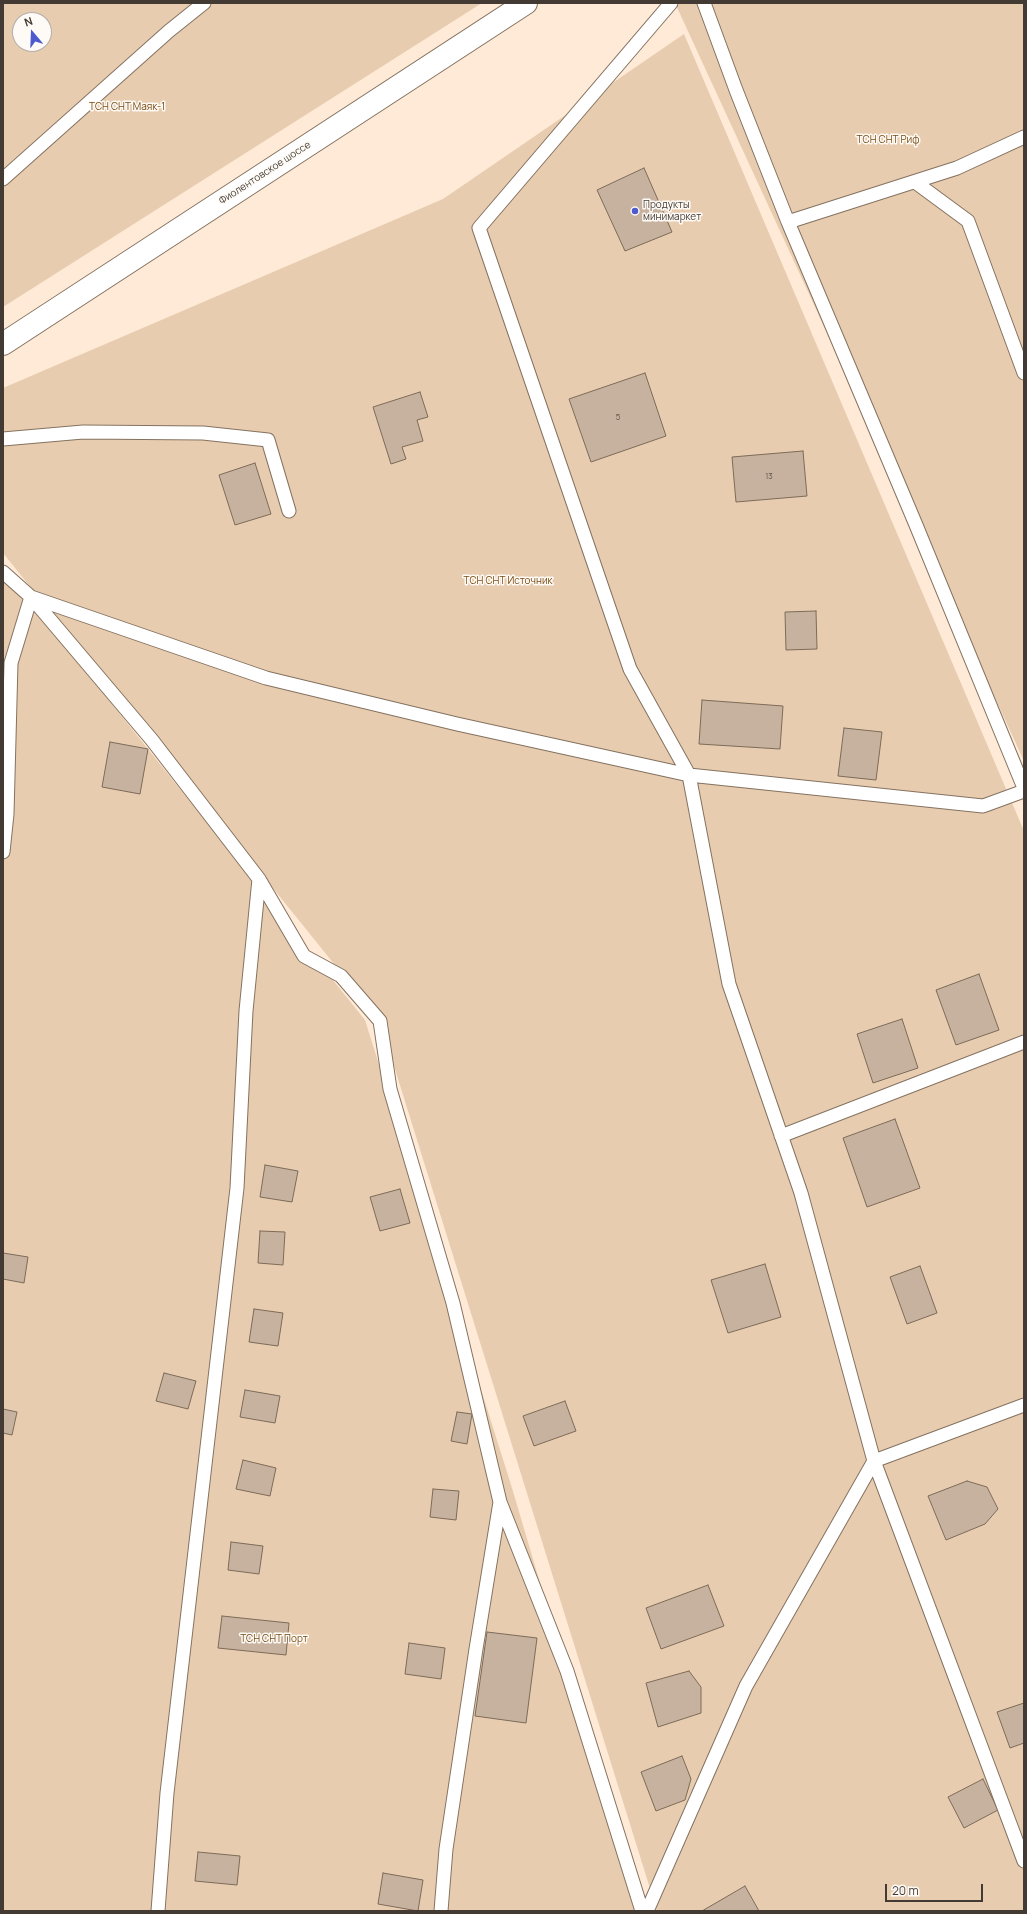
<!DOCTYPE html>
<meta charset="utf-8">
<style>
body{margin:0}
#map{position:relative;width:1027px;height:1914px;overflow:hidden;background:#feead6;font-family:Manrope,sans-serif}
canvas{display:block}
.frame{position:absolute;inset:0;border:4px solid #433b33;pointer-events:none}
.north{position:absolute;left:12px;top:12px;width:40px;height:40px;box-sizing:border-box;background:#fefaf6;border:1px solid #b3aea8;border-radius:50%;rotate:341deg;font-size:11px;font-weight:700;line-height:16px;text-align:center;color:#433b33}
.north::after{content:'';display:block;margin:auto;width:14px;height:18px;background:#4c5ad0;clip-path:polygon(50% 0,100% 100%,50% 72%,0 100%)}
.scale{position:absolute;left:885px;top:1884px;width:98px;height:18px;box-sizing:border-box;border:2px solid #433b33;border-top:0;padding-left:5px;font-size:12px;line-height:14px;white-space:nowrap;color:#433b33;-webkit-text-stroke:3px #fefaf6;paint-order:stroke}
</style>
<div id="map">
<canvas width="1027" height="1914"></canvas>
<div class="frame"></div>
<div class="north">N</div>
<div class="scale">20 m</div>
</div>
<script>
const c = document.querySelector('canvas').getContext('2d');
c.lineJoin = 'round';
function fillPath(path, color) {
  c.fillStyle = color;
  c.fill(path, 'evenodd');
}
function poly(rows) {
  const path = new Path2D();
  for (const r of rows) {
    path.moveTo(r[0], r[1]);
    for (let i = 2; i < r.length; i += 2) path.lineTo(r[i], r[i + 1]);
  }
  return path;
}
function trace(path, color, width, dash) {
  c.strokeStyle = color;
  c.lineWidth = width;
  c.lineCap = dash ? 'butt' : 'round';
  c.setLineDash(dash || []);
  c.stroke(path);
}
function drawText(font, color, halo, rows, align = 'center') {
  c.font = font + ' Manrope,sans-serif';
  c.lineWidth = 3;
  c.setLineDash([]);
  c.textBaseline = 'middle';
  c.strokeStyle = halo;
  c.fillStyle = color;
  for (const [text, x, y, turn = 0] of rows) {
    c.save();
    c.translate(x, y);
    c.rotate((+turn || 0) * Math.PI / 180);
    c.textAlign = isNaN(turn) ? turn : align;
    if (halo) c.strokeText(text, 0, 0);
    c.fillText(text, 0, 0);
    c.restore();
  }
}
fillPath(poly([
 [3,3,482,3,3,307],
 [20,20,44,20,44,44,20,44],
 [675,3,1024,3,1024,761],
 [684,34,1024,831,1024,1911,657,1911,380,1021,3,553,3,388,443,199],
 [3,568,365,1020,512,1488,637,1911,3,1911]
]), '#e8ccaf');
const building = poly([
 [644,168,672,232,625,251,597,190,644,168],
 [645,373,666,436,591,462,569,399,645,373],
 [420,392,428,417,417,420,423,441,402,447,406,459,391,464,373,407,420,392],
 [803,451,807,496,736,502,732,457,803,451],
 [255,463,271,514,235,525,219,475,255,463],
 [816,611,817,649,786,650,785,612,816,611],
 [702,700,783,706,780,749,699,744,702,700],
 [844,728,882,732,876,780,838,776,844,728],
 [110,742,148,749,140,794,102,787,110,742],
 [979,974,999,1030,956,1045,936,990,979,974],
 [902,1019,918,1068,873,1083,857,1034,902,1019],
 [895,1119,920,1188,867,1207,843,1138,895,1119],
 [265,1165,298,1171,292,1202,260,1197,265,1165],
 [400,1189,410,1223,380,1231,370,1197,400,1189],
 [260,1231,285,1232,283,1265,258,1263,260,1231],
 [3,1253,28,1257,24,1283,3,1279,3,1253],
 [765,1264,781,1317,728,1333,711,1280,765,1264],
 [920,1266,937,1313,907,1324,890,1277,920,1266],
 [254,1309,283,1313,278,1346,249,1342,254,1309],
 [164,1373,196,1381,188,1409,156,1401,164,1373],
 [245,1390,280,1396,275,1423,240,1417,245,1390],
 [565,1401,576,1431,534,1446,523,1416,565,1401],
 [3,1409,17,1412,12,1435,3,1433,3,1409],
 [457,1412,472,1414,467,1444,451,1441,457,1412],
 [243,1460,276,1468,270,1496,236,1489,243,1460],
 [967,1481,987,1487,998,1509,985,1524,946,1540,928,1496,967,1481],
 [433,1489,459,1491,456,1520,430,1517,433,1489],
 [231,1542,263,1546,259,1574,228,1570,231,1542],
 [708,1585,724,1626,661,1649,646,1608,708,1585],
 [222,1616,289,1623,286,1655,218,1648,222,1616],
 [487,1632,537,1638,526,1723,475,1716,487,1632],
 [409,1643,445,1648,441,1679,405,1674,409,1643],
 [689,1671,701,1687,701,1713,658,1727,646,1683,689,1671],
 [1024,1703,1024,1743,1010,1748,997,1712,1024,1703],
 [682,1756,691,1779,685,1800,656,1811,641,1772,682,1756],
 [983,1779,998,1810,964,1828,948,1797,983,1779],
 [198,1852,240,1856,237,1885,195,1881,198,1852],
 [383,1873,423,1880,418,1911,378,1904,383,1873],
 [745,1886,759,1911,702,1911,745,1886]
]);
fillPath(building, '#c6b29f');
trace(building, '#7d6b59', 1);
const service = poly([
 [671,3,479,228,630,669,689,775,729,984,801,1193,874,1461,1024,1861],
 [704,3,736,90,788,222,916,525,1024,788],
 [3,179,169,31,204,3],
 [915,182,968,221,1024,373],
 [788,222,957,168,1024,137],
 [3,439,83,432,203,433,268,440,289,511],
 [3,572,31,597,152,740,259,879,304,956,341,976,380,1021,390,1089,453,1303,500,1502,567,1671,642,1911],
 [3,852,7,814,11,663,31,597,266,678,457,724,689,775,983,806,1024,791],
 [781,1136,1024,1042],
 [158,1911,167,1793,237,1188,246,1011,259,879],
 [441,1911,446,1849,476,1649,500,1502],
 [647,1911,746,1686,874,1461,1024,1405]
]);
const secondary = poly([
 [3,344,526,3]
]);
trace(service, '#847260', 15);
trace(secondary, '#847260', 24);
trace(service, '#fff', 13);
trace(secondary, '#fff', 22);
for (const [x, y, r, color] of [
 [635,211,4,"#4c5ad0"]
]) {
  const dot = new Path2D();
  dot.arc(x, y, r, 0, 2 * Math.PI);
  c.fillStyle = color;
  c.fill(dot);
  trace(dot, '#fefaf6', 1.5);
}
drawText('8px', '#64594e', null, [
 ["5",618,418],
 ["13",769,477]
]);
drawText('10px', '#774a10', '#fefaf6', [
 ["ТСН СНТ Маяк-1",127,107],
 ["ТСН СНТ Риф",888,140],
 ["ТСН СНТ Источник",508,581],
 ["ТСН СНТ Порт",274,1639]
]);
drawText('10px', '#433b33', '#fefaf6', [
 ["Фиолентовское шоссе",265,173,-33]
]);
drawText('10px', '#433b33', '#fefaf6', [
 ["Продукты",643,205],
 ["минимаркет",643,217]
], 'left');
</script>
